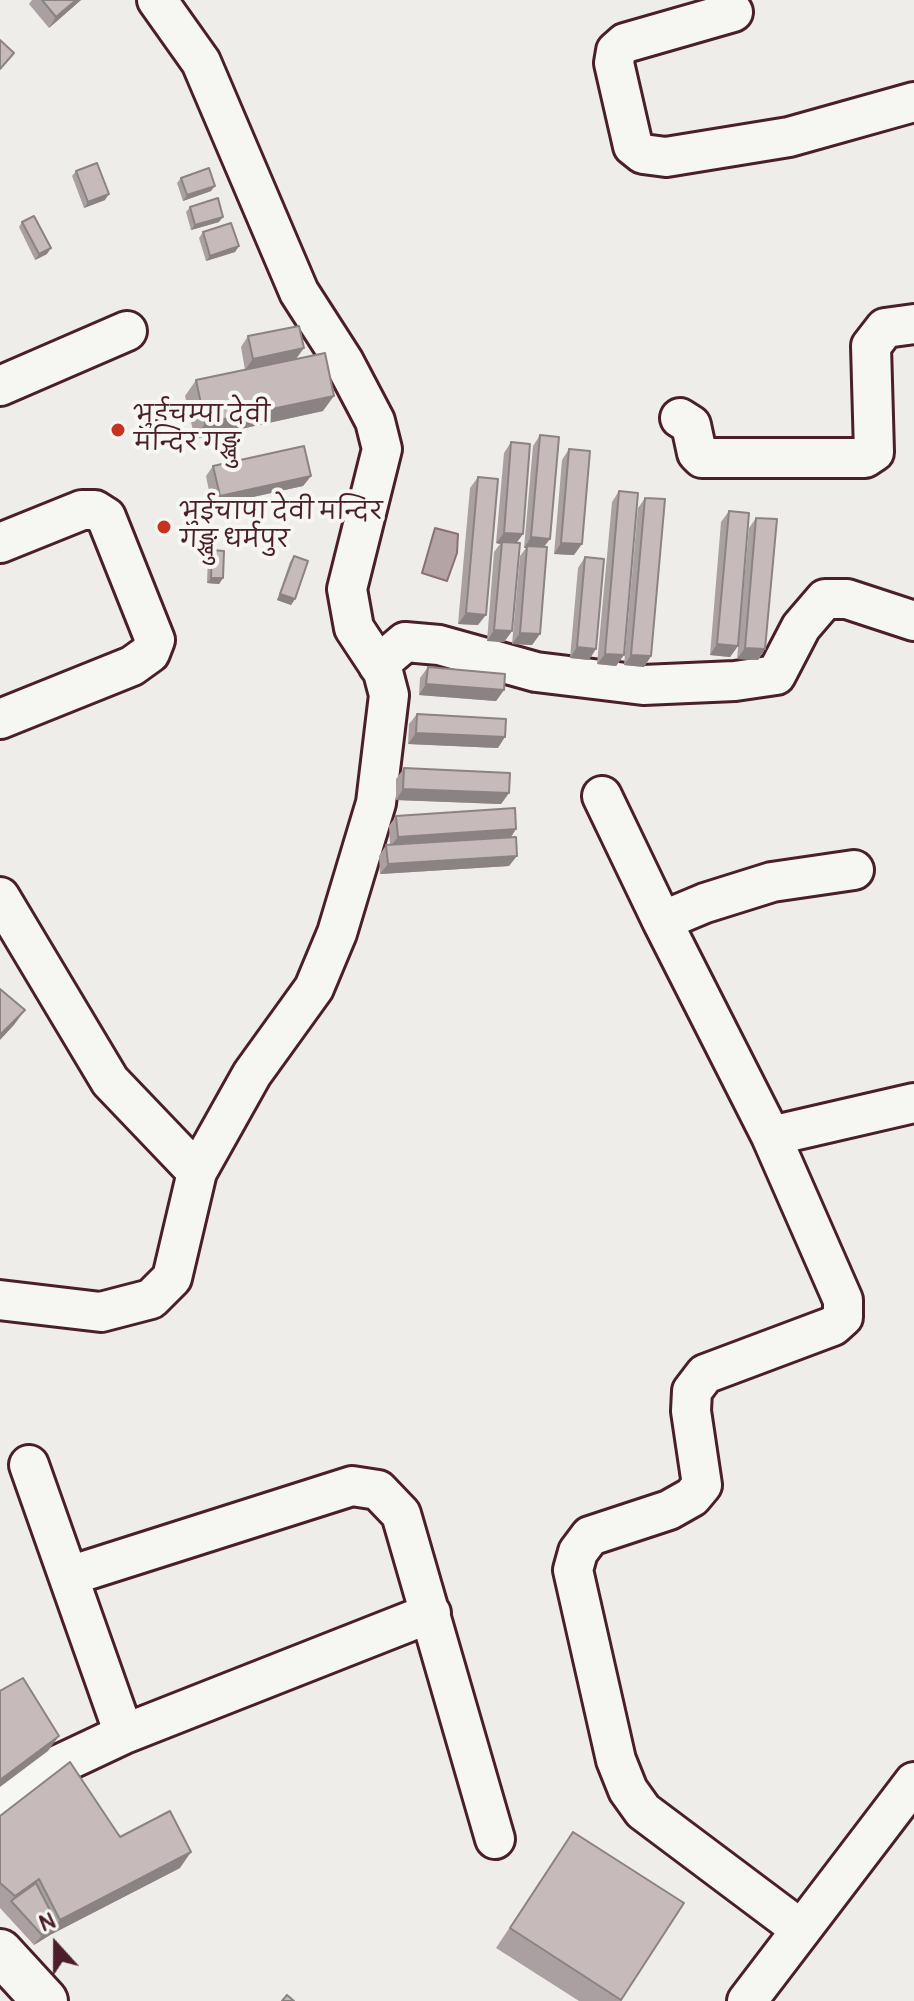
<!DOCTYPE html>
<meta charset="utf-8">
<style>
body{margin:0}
#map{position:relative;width:914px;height:2001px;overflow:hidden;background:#efedea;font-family:Pangolin,sans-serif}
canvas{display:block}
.north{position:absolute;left:16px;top:1905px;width:80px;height:80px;-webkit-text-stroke:6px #f6f6f2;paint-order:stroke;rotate:339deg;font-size:22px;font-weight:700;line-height:32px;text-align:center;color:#4a1f2b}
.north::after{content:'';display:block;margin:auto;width:28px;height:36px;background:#4a1f2b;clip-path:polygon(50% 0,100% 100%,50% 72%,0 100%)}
</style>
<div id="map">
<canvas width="914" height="2001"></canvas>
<div class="north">N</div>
</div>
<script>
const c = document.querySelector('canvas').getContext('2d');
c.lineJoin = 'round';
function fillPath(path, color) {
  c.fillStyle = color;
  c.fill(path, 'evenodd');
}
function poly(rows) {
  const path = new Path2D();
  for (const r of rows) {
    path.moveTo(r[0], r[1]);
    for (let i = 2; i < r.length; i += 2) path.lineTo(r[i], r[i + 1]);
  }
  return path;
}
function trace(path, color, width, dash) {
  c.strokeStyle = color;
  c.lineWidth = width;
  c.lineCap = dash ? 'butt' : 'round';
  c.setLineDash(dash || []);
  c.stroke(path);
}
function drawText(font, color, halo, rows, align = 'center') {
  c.font = font + ' Pangolin,"Playpen Sans Deva",sans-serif';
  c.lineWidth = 8;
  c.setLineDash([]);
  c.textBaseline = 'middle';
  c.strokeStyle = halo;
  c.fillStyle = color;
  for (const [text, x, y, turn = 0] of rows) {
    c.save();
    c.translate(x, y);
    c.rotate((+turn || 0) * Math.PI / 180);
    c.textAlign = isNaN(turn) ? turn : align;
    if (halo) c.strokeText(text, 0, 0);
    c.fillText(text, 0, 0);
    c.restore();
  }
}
const water = poly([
 [435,528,458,534,457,553,447,581,422,573,435,528]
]);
fillPath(water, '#b4a4a5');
trace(water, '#8a6f74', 2);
const minor = poly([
 [733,12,625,43,616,51,614,63,633,146,643,154,666,157,789,137,914,102],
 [0,386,127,331],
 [680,418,691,425,697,453,702,458,865,458,874,452,871,346,885,328,914,324],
 [0,543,82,510,95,510,106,517,155,640,150,653,132,666,0,719],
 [378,665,405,642,439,645,536,672,643,685,735,681,776,675,801,627,825,599,847,599,914,621],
 [602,796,662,921],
 [0,897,110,1081,197,1172],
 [771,1136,914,1103],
 [0,1300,101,1312,151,1299,172,1278,197,1172,252,1074,314,988,337,933,376,803,389,695,383,672,354,628,347,589,382,449,375,421,344,362,299,292,201,62,157,0],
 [29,1465,124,1734],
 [69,1576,352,1486,378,1490,401,1514,495,1839],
 [0,1807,56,1766,124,1734,431,1613],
 [799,1928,643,1811,628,1790,616,1760,573,1570,578,1552,590,1536,669,1510,692,1497,702,1485,691,1411,692,1391,705,1374,833,1326,843,1317,843,1300,771,1136,662,921,705,903,772,882,854,870],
 [747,2001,914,1782]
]);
const secondary = poly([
 [0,1952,45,2001]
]);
trace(minor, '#4a1f2b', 44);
trace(secondary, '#4a1f2b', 50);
trace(minor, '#f6f6f2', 38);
trace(secondary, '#f6f6f2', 44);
fillPath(poly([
 [32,0,81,0,49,28,29,4],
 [76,171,105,200,84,208,72,176],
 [181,178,211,191,183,201,177,183],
 [190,207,219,222,191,230,186,212],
 [22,222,47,254,35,260,19,227],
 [203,232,239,246,235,252,206,261,199,238],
 [248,336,296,359,323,411,195,439,185,396,196,380,245,370,241,347],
 [540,435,550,539,544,547,540,634,532,645,512,644,520,556,526,548,524,548,533,446],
 [511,442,523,534,516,543,512,631,504,642,487,641,494,552,500,544,496,543,504,453],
 [569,449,574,555,554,554,562,460],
 [213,466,311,476,303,486,212,506,206,476],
 [478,477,478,625,458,624,470,488],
 [619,491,624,655,616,666,597,664,612,502],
 [645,498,651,656,644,667,624,665,638,508],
 [729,511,738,646,730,657,710,655,721,522],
 [756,518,765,649,758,660,737,659,749,528],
 [212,550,223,578,219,584,207,583,208,556],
 [294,556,295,599,291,605,277,600,290,562],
 [585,557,589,660,570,658,578,568],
 [428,667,504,690,496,701,419,695,420,678],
 [417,714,498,748,408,744,409,724],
 [404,768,509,793,501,804,396,800,396,779],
 [396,816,516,829,511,837,509,866,380,874,379,856,386,845,390,845,389,826],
 [0,1816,120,1837,180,1868,50,1935,34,1945,0,1908],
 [573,1832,684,1903,621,2001,579,2001,496,1948]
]), '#aaa0a1');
fillPath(poly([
 [76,0,81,0,49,28,56,17],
 [215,186,211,191,183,201,187,195],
 [109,194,105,200,84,208,88,202],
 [223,217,219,222,191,230,195,225],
 [239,246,235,252,206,261,210,256],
 [51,248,47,254,35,260,39,254],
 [304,348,296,359,245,370,253,359],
 [334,396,323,411,195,439,205,423],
 [311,476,303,486,212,506,220,496],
 [504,533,523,534,515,545,502,542,500,544,496,543],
 [531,537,550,539,542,549,527,546,526,548,524,548],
 [561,543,582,544,574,555,554,554],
 [211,578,223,578,219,584,207,583],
 [280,594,295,599,291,605,277,600],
 [466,613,486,615,478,625,458,624],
 [494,630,512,631,504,642,487,641],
 [520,633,540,634,532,645,512,644],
 [717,644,738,646,730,657,710,655],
 [577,647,596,649,589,660,570,658],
 [745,648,765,649,758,660,737,659],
 [605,654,624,655,616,666,597,664],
 [631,655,651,656,644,667,624,665],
 [426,684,504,690,496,701,419,695],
 [416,733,505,737,498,748,408,744],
 [403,789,509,793,501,804,396,800],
 [516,829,509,840,390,847,398,837],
 [517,856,509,866,380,874,388,864],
 [25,1010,14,1025,0,1040,0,1035],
 [59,1736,48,1751,0,1787,0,1780],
 [191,1852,180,1868,50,1935,34,1945,42,1935,57,1924,60,1920],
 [39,1879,28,1894,11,1901,15,1896]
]), '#8b8283');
const building = poly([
 [42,0,76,0,56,17,42,0],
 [0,40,14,53,0,69,0,40],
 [97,163,109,194,88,202,76,171,97,163],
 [209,168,215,186,187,195,181,178,209,168],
 [218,198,223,217,195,225,190,207,218,198],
 [34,216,51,248,39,254,22,222,34,216],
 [231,223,239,246,210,256,203,232,231,223],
 [299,326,304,348,253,359,248,336,299,326],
 [325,353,334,396,205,423,196,380,325,353],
 [540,435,559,437,550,539,531,537,540,435],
 [511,442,530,444,523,534,504,533,511,442],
 [304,446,311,476,220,496,213,466,304,446],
 [569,449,590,451,582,544,561,543,569,449],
 [478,477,498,479,486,615,466,613,478,477],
 [619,491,638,493,624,655,605,654,619,491],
 [645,498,665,499,651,656,631,655,645,498],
 [729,511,749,513,738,646,717,644,729,511],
 [756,518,777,519,765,649,745,648,756,518],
 [502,542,520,543,512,631,494,630,502,542],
 [527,546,547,547,540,634,520,633,527,546],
 [212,550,224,551,223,578,211,578,212,550],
 [294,556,308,561,295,599,280,594,294,556],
 [585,557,604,559,596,649,577,647,585,557],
 [428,667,505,674,504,690,426,684,428,667],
 [417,714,506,719,505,737,416,733,417,714],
 [404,768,510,773,509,793,403,789,404,768],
 [515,808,516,829,398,837,396,816,515,808],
 [516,837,517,856,388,864,386,845,516,837],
 [0,989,25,1010,0,1035,0,989],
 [23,1678,59,1736,0,1780,0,1691,23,1678],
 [70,1762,120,1837,170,1811,191,1852,60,1920,39,1879,15,1896,0,1883,0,1816,70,1762],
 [573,1832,684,1903,621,2000,510,1928,573,1832],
 [36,1883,57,1924,42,1935,11,1901,36,1883],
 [287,1995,294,2001,282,2001,287,1995]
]);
fillPath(building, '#c6babb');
trace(building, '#8b8283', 2);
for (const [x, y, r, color] of [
 [118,430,8,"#c8321e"],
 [164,527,8,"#c8321e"]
]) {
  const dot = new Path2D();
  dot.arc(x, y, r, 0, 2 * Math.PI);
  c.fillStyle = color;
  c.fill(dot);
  trace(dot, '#f6f6f2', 3);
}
drawText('24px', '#4a1f2b', '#f6f6f2', [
 ["भुईचम्पा देवी",134,416],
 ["मन्दिर गङ्खु",134,444],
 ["भुईचापा देवी मन्दिर",180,513],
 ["गङ्खु धर्मपुर",180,541]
], 'left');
</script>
